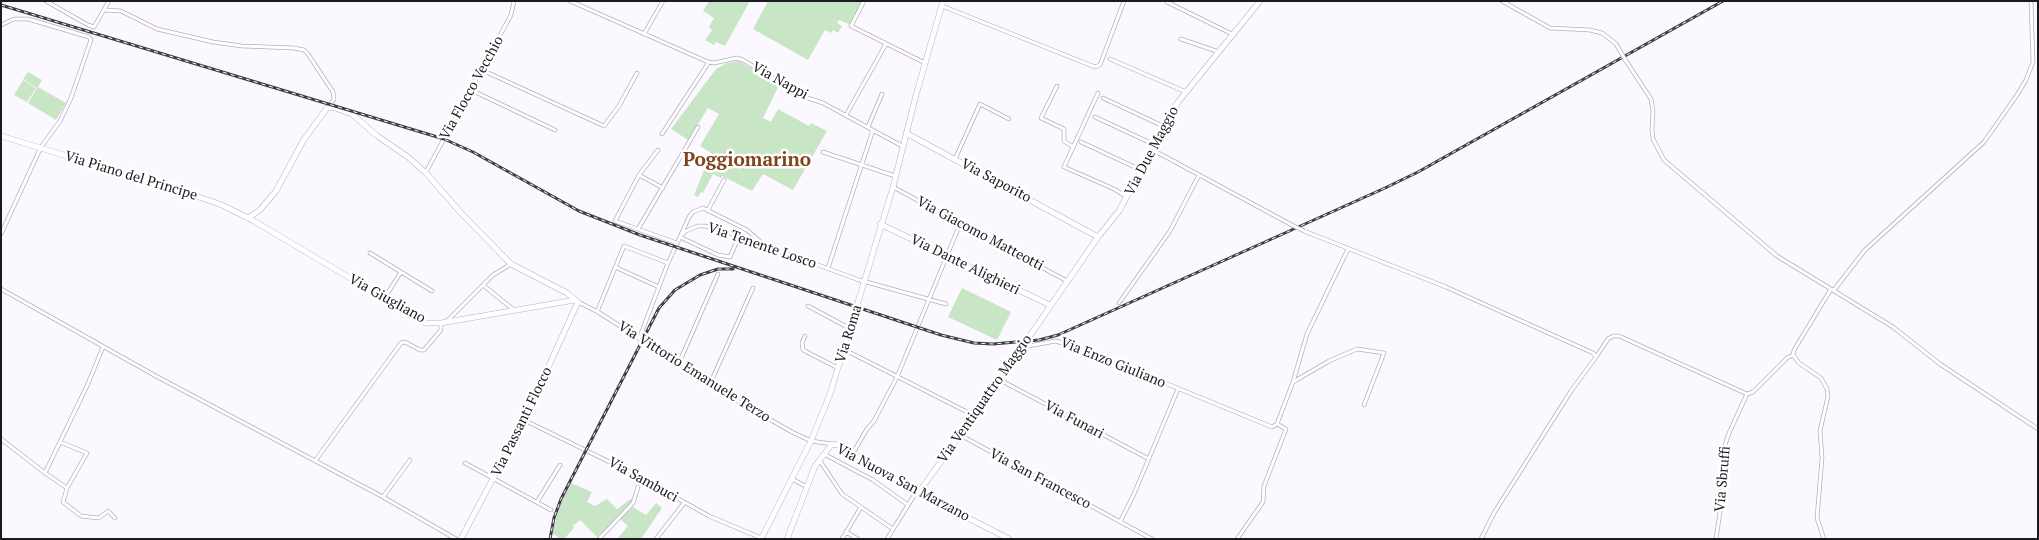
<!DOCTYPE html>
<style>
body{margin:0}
#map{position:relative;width:2039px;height:540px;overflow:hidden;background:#fcf8ff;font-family:"PT Serif",serif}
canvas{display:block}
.frame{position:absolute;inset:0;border:2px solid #1d1a1f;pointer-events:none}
</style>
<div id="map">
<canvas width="2039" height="540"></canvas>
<div class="frame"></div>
</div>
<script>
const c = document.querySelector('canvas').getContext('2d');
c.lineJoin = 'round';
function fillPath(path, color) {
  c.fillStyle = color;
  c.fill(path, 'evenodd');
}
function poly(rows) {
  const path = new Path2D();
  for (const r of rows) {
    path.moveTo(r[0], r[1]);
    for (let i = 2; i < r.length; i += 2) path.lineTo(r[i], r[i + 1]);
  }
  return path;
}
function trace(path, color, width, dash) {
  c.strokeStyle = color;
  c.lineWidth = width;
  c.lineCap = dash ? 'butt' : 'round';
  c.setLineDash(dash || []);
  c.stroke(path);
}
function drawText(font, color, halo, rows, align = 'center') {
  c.font = font + ' "PT Serif",serif';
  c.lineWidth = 5;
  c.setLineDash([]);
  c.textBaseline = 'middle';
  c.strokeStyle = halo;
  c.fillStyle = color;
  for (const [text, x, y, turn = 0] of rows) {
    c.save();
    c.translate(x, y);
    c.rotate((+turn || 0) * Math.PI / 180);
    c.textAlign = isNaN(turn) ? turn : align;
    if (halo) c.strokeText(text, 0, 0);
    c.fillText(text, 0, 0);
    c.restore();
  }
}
fillPath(poly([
 [709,1,750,1,725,46,716,42,714,45,705,40,712,30,709,27,714,18,703,11],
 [768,1,860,1,862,3,851,25,839,20,837,23,842,26,838,33,833,30,831,33,825,30,808,60,753,29],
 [739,61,779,85,763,118,771,122,778,109,809,126,811,123,827,131,793,190,763,174,752,191,722,176,721,178,713,174,703,193,701,192,698,197,694,195,711,153,700,146,719,114,708,108,688,140,671,129,716,69,727,63],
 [28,72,42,80,38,87,66,103,56,120,28,103,37,88,23,79],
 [23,80,36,88,27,102,14,95],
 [962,288,1011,312,997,340,948,317],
 [571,483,592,492,587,502,595,506,607,499,617,509,632,498,634,500,627,507,629,511,633,507,646,515,656,503,662,508,641,539,617,539,628,526,619,518,597,537,580,520,573,526,574,528,564,539,561,539,553,534,553,531,559,507]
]), '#c8e6c6');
const street = poly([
 [46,1,88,25,94,27,109,1],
 [570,1,708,62,714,63,737,58,743,60,805,97,823,103,902,146],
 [864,1,851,26,925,63],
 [1502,1,1550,28,1590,30,1602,33,1616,44,1622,54],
 [1167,2,1234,35],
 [942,6,1095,67,1100,65,1124,1],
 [105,10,121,11,157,29,213,42,242,46,294,48,304,50,308,54,333,92,334,99,329,107],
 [1,25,14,19,28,19,89,37,91,40,71,98,60,121,41,147,1,234],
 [644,34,663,1],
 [1181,39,1219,52],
 [1110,59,1186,92],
 [1626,61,1651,99,1653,111,1652,129,1653,139,1664,160,1777,256,1893,327,1940,364,2038,429],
 [482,70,604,126,619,106,637,73],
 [1057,86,1041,118,1064,129,1064,141,1073,147],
 [471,90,555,130],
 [1098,93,1064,167,1114,189,1127,197],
 [1103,98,1165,127],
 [846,115,886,44],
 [1095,117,1155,145],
 [868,127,882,94],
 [662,134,709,62],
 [1081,142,1141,170],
 [658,150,639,175,615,221,677,243],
 [1153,150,1290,224],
 [823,152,895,176],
 [955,159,980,104,1009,119],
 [426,172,511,15,514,1],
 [639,175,663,188],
 [893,187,1067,281],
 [708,210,724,180],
 [638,229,698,127],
 [1304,231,1446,287,1593,353,1596,357,1571,391,1494,513,1481,539],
 [739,236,730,257,718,255,680,237,689,217,693,212,703,208,747,230,764,245],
 [370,253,401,272],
 [615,267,659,287],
 [828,268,873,130],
 [483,285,514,310],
 [1,289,154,375,383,497,456,539],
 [1834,290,1865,250,1984,142,2017,95,2026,80,2033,62,2031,1],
 [384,299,401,272,432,291],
 [578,302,598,312,734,399,792,432,811,441,832,444],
 [1119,303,1170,231,1199,175],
 [808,306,849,328],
 [597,312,624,246,668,263],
 [447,321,493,275,511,264],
 [805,336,802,343,803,350,838,368],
 [639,339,668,263,680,237,686,231,698,226,705,226,739,236,859,280,946,304],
 [1023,347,1056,341,1097,355,1272,427,1277,424,1293,382,1307,334,1348,249],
 [845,350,973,415],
 [1596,357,1608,339,1613,336,1619,336,1747,394,1753,392,1787,358,1793,355],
 [679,363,718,274],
 [1000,380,1149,459],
 [1293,382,1329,361,1357,349,1384,353,1364,405],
 [710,384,753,288],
 [524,420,634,474,709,516,761,538],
 [960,435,1152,539],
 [1,439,45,473,87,386,103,347],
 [60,442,87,453,67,488,63,502,81,516,99,518,108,511,115,518],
 [853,453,867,429,874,421,897,377,960,224],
 [824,454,873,480,908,505],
 [315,461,401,343,405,342,420,350,424,350,441,330,441,323],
 [820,461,842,494,893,529],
 [465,463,551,510],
 [45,473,67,488],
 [792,479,807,487],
 [383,497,410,460],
 [537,502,560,465],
 [1120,522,1134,494,1178,389],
 [846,532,858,539],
 [599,539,633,503,638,487],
 [656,539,684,503],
 [842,539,861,507],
 [887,539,915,494,918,492],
 [1237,539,1263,502,1264,486,1286,429,1277,424],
 [1716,539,1722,499,1725,445,1729,433,1747,394],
 [1824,539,1817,518,1822,458,1820,431,1828,396,1827,389,1821,378,1799,363,1793,355,1794,350,1831,289]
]);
const secondary = poly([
 [906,133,1098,237],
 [1,136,176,189,222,205,254,221,426,323,441,323,575,300],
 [248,218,260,210,276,191,303,141,327,108,332,107,352,114,376,135,408,157,426,173,462,214,511,264,567,293,578,302,524,420,461,539],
 [880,224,1050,305],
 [919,492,1005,372,1098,237,1119,211,1178,102,1260,1],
 [761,539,811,441,830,394,893,187,916,95,943,1],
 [787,539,815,466,832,444,838,445,931,499,1009,539]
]);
trace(street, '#b7afbe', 4.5);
trace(secondary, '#b7afbe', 6);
trace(street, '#fff', 3);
trace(secondary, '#fff', 5);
const rail = poly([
 [1,5,444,139,473,152,579,211,640,235,941,335,974,343,993,344,1039,340,1058,335,1385,188,1418,172,1723,1],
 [550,539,554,518,561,499,659,308,675,290,700,275,718,269,733,269]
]);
trace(rail, '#413e43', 3);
trace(rail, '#fff', 1, [4]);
const streetBridge = poly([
 [1622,54,1626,61],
 [1290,224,1304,231]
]);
trace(streetBridge, '#b7afbe', 4.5, []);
trace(streetBridge, '#fff', 3);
drawText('14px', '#1d1a1f', '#fff', [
 ["Via Nappi",780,81,29],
 ["Via Flocco Vecchio",472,88,-61],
 ["Via Due Maggio",1152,151,-62],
 ["Via Piano del Principe",131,176,17],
 ["Via Saporito",996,181,28],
 ["Via Giacomo Matteotti",980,234,28],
 ["Via Tenente Losco",762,246,19],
 ["Via Dante Alighieri",965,265,26],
 ["Via Giugliano",387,299,29],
 ["Via Roma",849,334,-73],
 ["Via Enzo Giuliano",1113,363,22],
 ["Via Vittorio Emanuele Terzo",694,372,32],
 ["Via Ventiquattro Maggio",985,399,-55],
 ["Via Funari",1074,420,28],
 ["Via Passanti Flocco",522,422,-64],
 ["Via San Francesco",1040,479,28],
 ["Via Sbruffi",1723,479,-85],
 ["Via Sambuci",643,480,29],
 ["Via Nuova San Marzano",903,483,28]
]);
drawText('bold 19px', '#81431b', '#fff', [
 ["Poggiomarino",747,161]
]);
</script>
